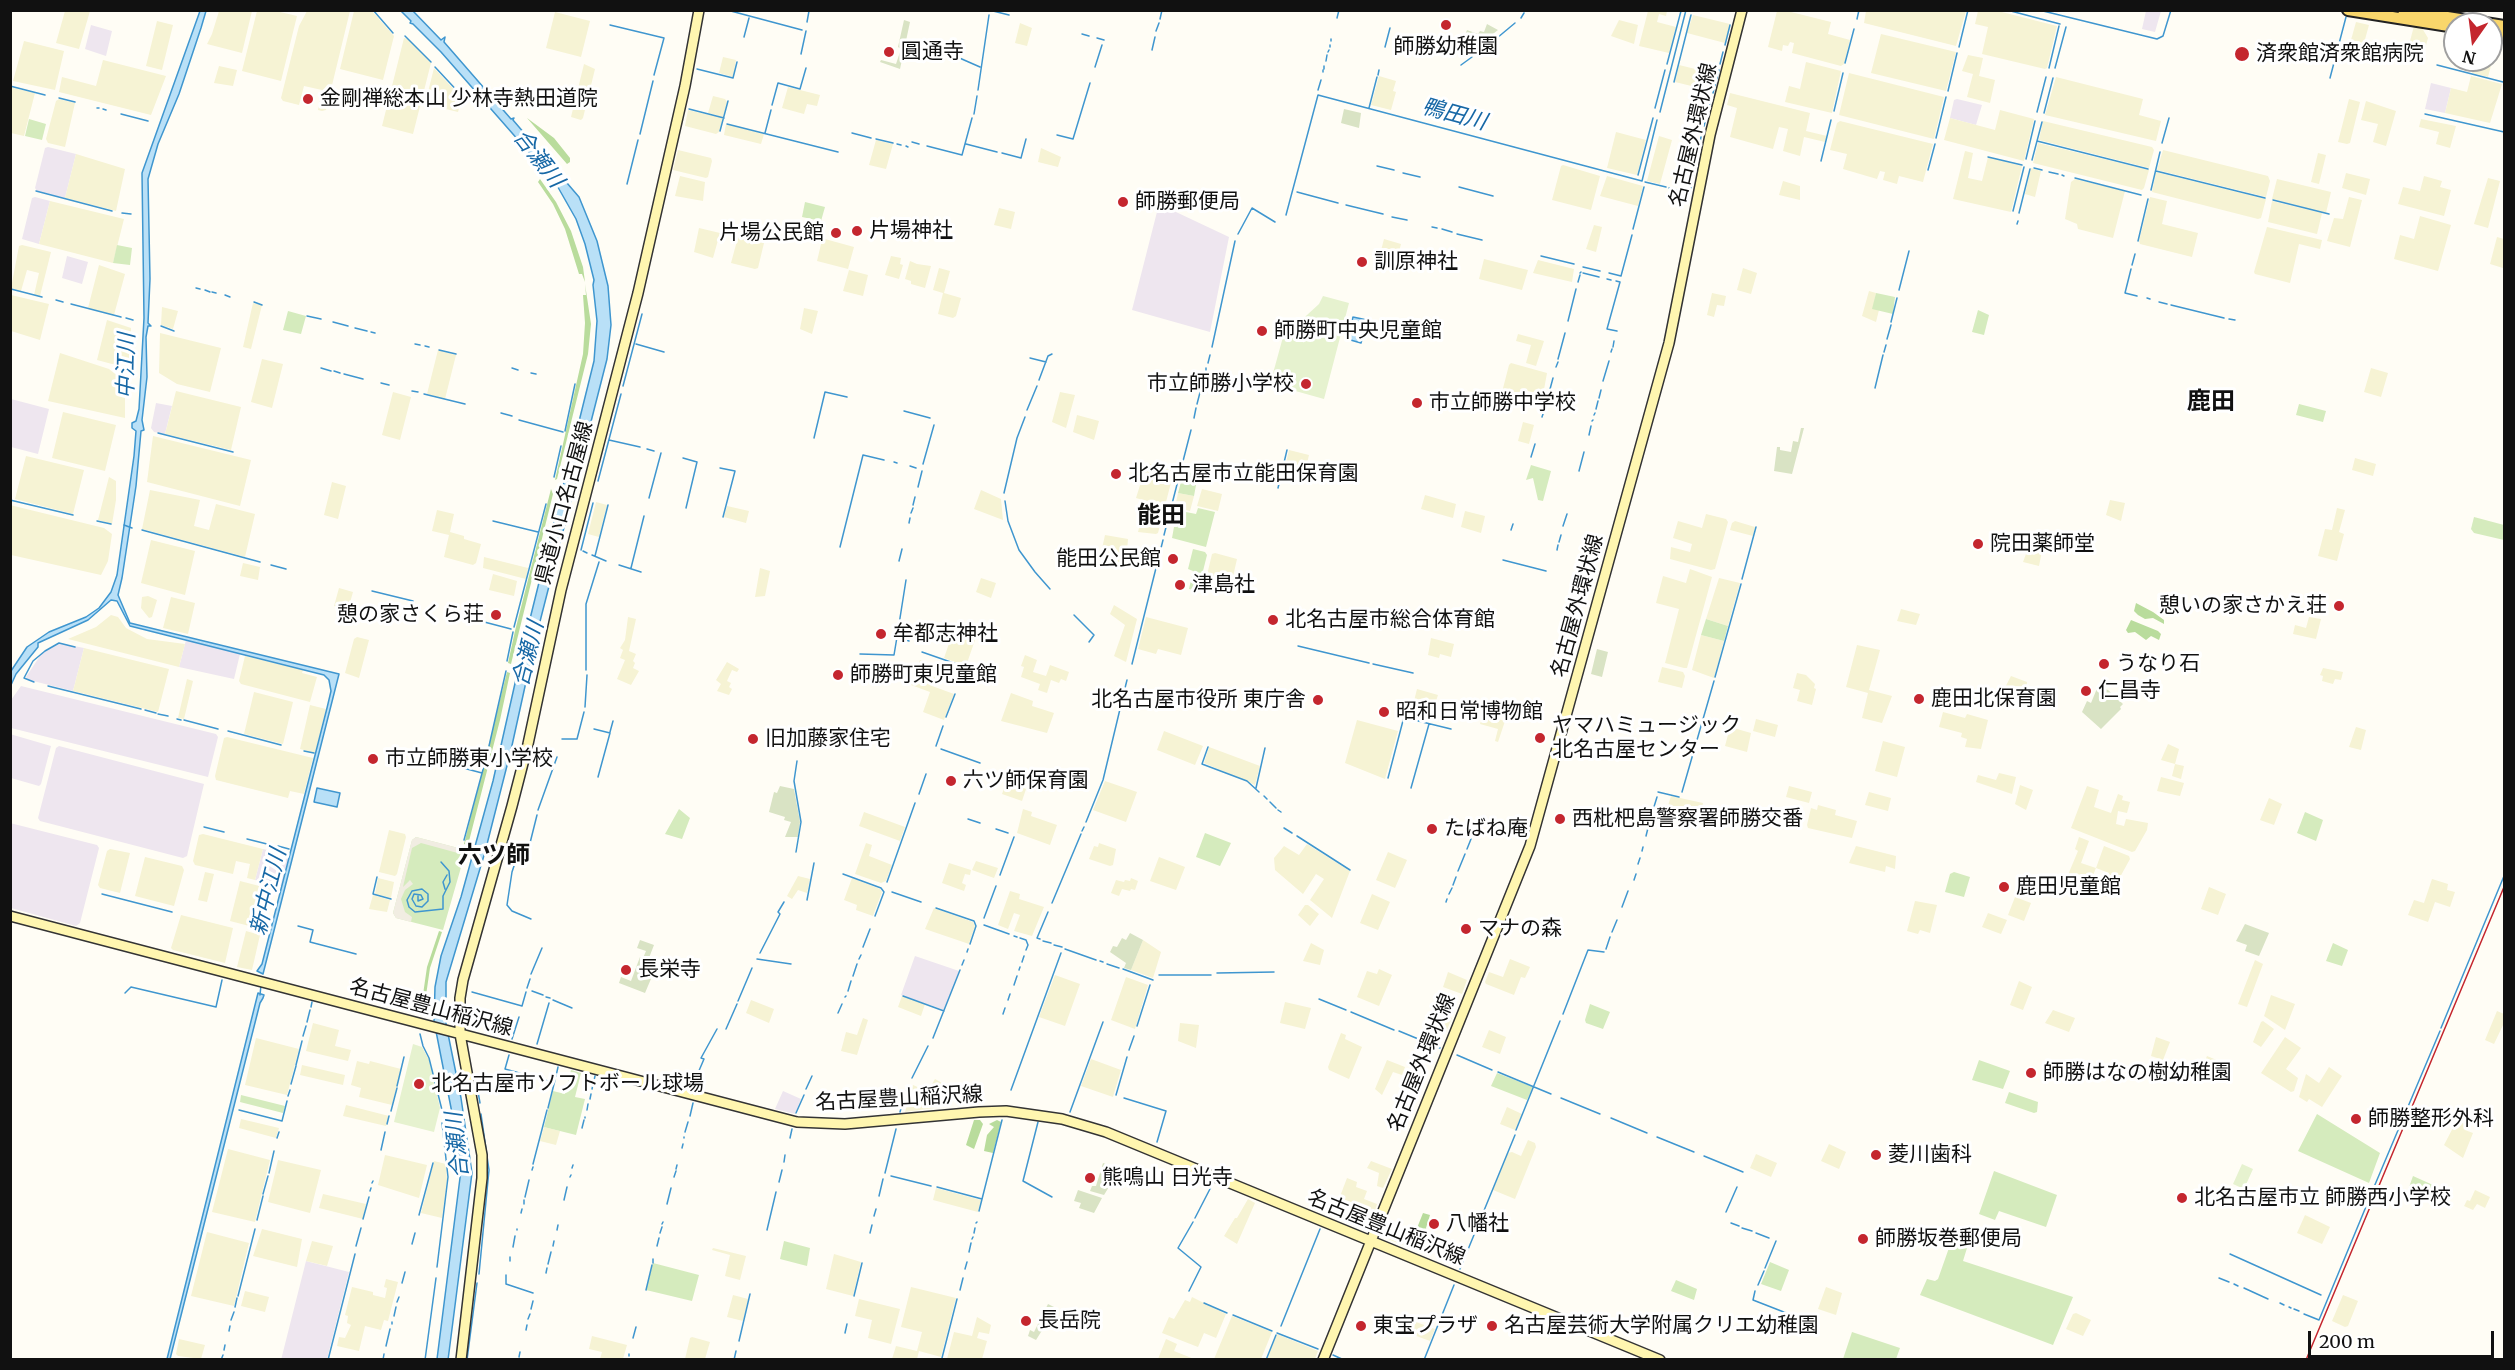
<!DOCTYPE html>
<meta charset="utf-8">
<style>
body{margin:0}
#map{position:relative;width:2515px;height:1370px;overflow:hidden;background:#fffdf5;font-family:Merriweather,serif}
canvas{display:block}
.frame{position:absolute;inset:0;border:12px solid #111;pointer-events:none}
.north{position:absolute;left:2443px;top:12px;width:60px;height:60px;box-sizing:border-box;background:#fff;border:2px solid #a0a0a0;border-radius:50%;rotate:194deg;font-size:16px;font-weight:700;line-height:24px;text-align:center;color:#111}
.north::after{content:'';display:block;margin:auto;width:21px;height:27px;background:#c4262e;clip-path:polygon(50% 0,100% 100%,50% 72%,0 100%)}
.scale{position:absolute;left:2308px;top:1331px;width:186px;height:27px;box-sizing:border-box;border:3px solid #111;border-top:0;padding-left:8px;font-size:18px;line-height:21px;white-space:nowrap;color:#111;-webkit-text-stroke:4px #fff;paint-order:stroke}
</style>
<div id="map">
<canvas width="2515" height="1370"></canvas>
<div class="frame"></div>
<div class="north">N</div>
<div class="scale">200 m</div>
</div>
<script>
const c = document.querySelector('canvas').getContext('2d');
c.lineJoin = 'round';
function fillPath(path, color) {
  c.fillStyle = color;
  c.fill(path, 'evenodd');
}
function poly(rows) {
  const path = new Path2D();
  for (const r of rows) {
    path.moveTo(r[0], r[1]);
    for (let i = 2; i < r.length; i += 2) path.lineTo(r[i], r[i + 1]);
  }
  return path;
}
function trace(path, color, width, dash) {
  c.strokeStyle = color;
  c.lineWidth = width;
  c.lineCap = dash ? 'butt' : 'round';
  c.setLineDash(dash || []);
  c.stroke(path);
}
function drawText(font, color, halo, rows, align = 'center') {
  c.font = font + ' Merriweather,"Noto Sans JP",serif';
  c.lineWidth = 6;
  c.setLineDash([]);
  c.textBaseline = 'middle';
  c.strokeStyle = halo;
  c.fillStyle = color;
  for (const [text, x, y, turn = 0] of rows) {
    c.save();
    c.translate(x, y);
    c.rotate((+turn || 0) * Math.PI / 180);
    c.textAlign = isNaN(turn) ? turn : align;
    if (halo) c.strokeText(text, 0, 0);
    c.fillText(text, 0, 0);
    c.restore();
  }
}
fillPath(poly([
 [2146,11,2161,11,2155,32,2142,29],
 [91,25,112,31,106,56,85,49],
 [2431,83,2451,88,2445,113,2425,109],
 [1957,99,1982,105,1976,125,1950,118,1954,100],
 [48,147,76,154,65,198,37,191,35,188,45,148],
 [35,197,50,201,39,244,22,239,32,198],
 [1159,204,1229,237,1210,332,1132,310],
 [67,256,88,262,82,284,62,278],
 [11,399,49,409,38,454,11,447],
 [156,403,172,406,165,434,154,432,151,428],
 [186,640,240,654,234,679,179,667],
 [59,643,84,648,73,691,29,680,26,677,42,653],
 [21,686,216,734,218,737,208,777,11,728,11,700],
 [10,734,51,746,41,784,39,786,11,778],
 [59,746,204,784,187,856,183,858,40,821,38,818,56,748],
 [10,823,97,845,99,848,80,923,76,926,11,908],
 [263,849,289,855,281,886,255,880],
 [915,956,959,971,944,1010,901,995],
 [783,1091,801,1099,795,1114,775,1109],
 [306,1261,349,1272,327,1359,281,1360]
]), '#eee6ef');
fillPath(poly([
 [1994,10,2057,26,2047,68,2045,69,1982,54,1988,27,1975,24,1978,11],
 [65,11,90,11,79,49,56,43],
 [219,11,252,11,242,53,207,44,212,34],
 [257,11,276,11,297,16,281,81,242,71],
 [307,11,350,11,326,110,322,111,318,110,322,90,304,86,299,105,283,101,281,98,299,26],
 [354,11,372,11,394,36,383,80,340,69],
 [1648,11,1667,11,1666,16,1659,14,1657,22,1676,27,1669,53,1639,46],
 [1777,11,1787,11,1831,22,1828,34,1850,40,1844,64,1841,66,1792,53,1794,43,1790,42,1788,46,1783,45,1782,51,1768,47],
 [1866,11,1866,10,1966,11,1956,46,1864,23],
 [555,12,590,21,581,57,546,48],
 [1693,15,1730,24,1725,43,1687,33],
 [1619,20,1638,25,1634,44,1611,36],
 [157,21,173,25,162,70,146,66],
 [2356,22,2369,25,2364,43,2351,40],
 [1020,23,1032,28,1027,46,1015,43],
 [2414,26,2422,28,2428,38,2422,60,2406,56],
 [1881,34,1956,52,1946,91,1871,73],
 [404,38,408,39,431,63,413,134,382,126],
 [2491,38,2498,39,2488,77,2472,73,2475,60,2491,60],
 [24,41,64,51,55,90,13,81],
 [1968,55,1983,58,1979,76,1995,80,1990,103,1967,97,1973,74,1962,71],
 [723,57,736,60,733,77,719,73],
 [103,60,166,76,151,115,59,92,62,77,96,86],
 [1806,62,1841,71,1832,113,1785,102,1789,86,1800,89],
 [584,64,595,69,583,118,581,120,571,117],
 [1679,65,1716,74,1712,91,1675,82],
 [219,66,237,70,233,86,214,83],
 [434,68,462,98,458,112,425,104],
 [1849,73,1944,97,1934,139,1839,115],
 [1379,76,1396,81,1393,91,1396,92,1391,110,1371,105],
 [2471,76,2502,84,2490,123,2445,113,2451,88,2467,92],
 [2056,77,2143,99,2139,115,2161,121,2156,141,2045,115],
 [10,87,35,93,24,136,11,133],
 [788,87,820,95,817,106,807,104,804,114,782,108],
 [1730,93,1810,113,1806,131,1827,136,1825,142,1804,137,1800,156,1783,151,1788,129,1779,127,1773,149,1730,137,1737,108,1727,105],
 [713,96,725,99,727,102,723,117,708,113],
 [59,99,75,103,65,147,48,143,46,139,56,101],
 [2349,99,2360,102,2350,143,2347,144,2338,142],
 [2366,101,2396,111,2386,146,2373,142,2378,124,2361,120],
 [688,110,723,118,719,132,716,134,685,126],
 [2000,110,2034,119,2024,161,1944,140,1950,118,1995,130],
 [2421,119,2456,126,2450,148,2436,144,2439,132,2419,127],
 [1840,121,1933,144,1923,182,1899,176,1897,184,1883,180,1885,172,1880,171,1877,179,1843,169,1847,154,1830,150,1837,123],
 [2043,121,2152,147,2154,150,2149,168,2039,140],
 [726,124,764,134,761,144,724,135],
 [1616,132,1646,140,1637,175,1607,168],
 [1659,136,1672,140,1660,184,1647,181],
 [876,140,893,144,886,169,869,165],
 [2038,143,2149,170,2144,188,2142,190,2033,163],
 [1041,148,1061,157,1058,167,1038,162],
 [678,150,711,158,712,161,708,177,706,178,673,170],
 [2163,150,2268,176,2270,181,2266,197,2157,170],
 [1965,151,1973,153,1968,178,1982,181,1988,157,2022,166,2011,212,1953,199],
 [2318,153,2326,155,2319,184,2311,182],
 [76,154,125,169,116,211,65,198],
 [1563,165,1600,176,1591,210,1552,200,1561,166],
 [2031,168,2041,171,2035,197,2025,194],
 [2156,172,2266,199,2261,218,2258,219,2152,192],
 [2346,173,2370,179,2366,195,2342,188],
 [680,176,705,182,703,201,675,196],
 [1607,176,1643,186,1638,206,1600,196],
 [2424,176,2442,181,2440,187,2451,190,2444,216,2398,204,2403,187,2420,191],
 [2488,178,2500,181,2488,228,2474,224],
 [2075,179,2125,191,2113,238,2078,229,2077,224,2065,219,2071,182],
 [2277,179,2331,192,2326,213,2272,199],
 [1783,181,1800,186,1800,200,1779,195],
 [2150,197,2167,201,2162,224,2198,233,2192,257,2140,244,2139,241],
 [2349,197,2362,200,2350,247,2327,241,2334,218,2343,219],
 [50,201,124,219,113,263,39,244],
 [2272,201,2322,213,2317,234,2268,222],
 [999,208,1015,212,1011,229,994,225],
 [2420,216,2451,225,2438,271,2394,259,2400,235,2414,239],
 [1594,225,1602,227,1596,252,1586,249],
 [2267,227,2322,240,2320,249,2299,244,2290,283,2255,274,2254,272],
 [699,228,720,233,713,258,694,252],
 [738,237,764,243,758,268,755,269,731,263],
 [2497,237,2504,239,2503,268,2490,264],
 [825,239,854,247,848,269,817,261,822,240],
 [1384,239,1401,244,1394,271,1377,266],
 [22,245,51,252,40,296,34,295,39,273,27,270,21,291,11,288,19,246],
 [891,256,901,258,900,264,903,265,899,279,885,275],
 [1484,259,1528,270,1522,290,1479,279],
 [1538,260,1574,269,1572,282,1533,273],
 [910,261,917,264,931,266,925,288,911,284,911,281,905,279],
 [99,265,125,274,114,315,88,308],
 [939,268,950,271,944,293,961,298,956,316,953,318,938,314,943,293,933,290],
 [1743,268,1757,273,1751,294,1737,290],
 [849,270,868,275,863,296,843,291],
 [1869,291,1876,293,1873,308,1879,310,1876,322,1862,316],
 [1712,293,1726,296,1724,306,1717,305,1714,317,1707,315],
 [11,295,49,304,40,340,11,331],
 [253,303,262,305,251,349,243,347],
 [162,307,178,311,173,329,161,325],
 [804,308,818,311,812,334,800,329],
 [107,320,131,328,131,348,128,363,112,364,97,360],
 [160,333,221,348,210,392,177,384,159,373],
 [1518,334,1544,341,1536,366,1526,363,1531,345,1516,341],
 [438,350,456,355,445,399,427,394],
 [60,353,109,369,125,382,125,418,48,401],
 [262,359,283,364,272,408,251,402],
 [1511,363,1547,373,1543,395,1525,390,1522,402,1501,396,1509,365],
 [2371,368,2388,373,2381,397,2364,392],
 [176,391,241,407,231,450,165,434],
 [393,392,411,397,400,440,382,435],
 [1060,392,1075,395,1066,428,1052,422],
 [63,412,116,425,105,471,52,458],
 [1077,415,1099,421,1094,440,1073,432],
 [1523,422,1534,425,1529,444,1518,441],
 [153,436,251,460,240,506,147,482],
 [1289,450,1309,455,1304,476,1284,471],
 [26,456,84,470,73,514,15,499],
 [2355,458,2376,464,2373,476,2352,470],
 [1147,463,1174,471,1158,533,1156,534,1138,532,1146,501,1136,498],
 [109,477,116,481,116,500,112,524,98,520],
 [332,482,346,486,338,519,324,515],
 [1202,489,1222,494,1218,511,1197,506],
 [150,490,200,500,194,526,209,530,216,504,255,514,245,557,142,529],
 [981,490,1001,499,1003,520,974,509],
 [1178,493,1194,496,1190,511,1175,507],
 [1425,495,1456,504,1453,518,1421,509],
 [2110,500,2125,503,2121,521,2106,515],
 [596,502,607,505,599,537,588,534],
 [10,505,104,528,112,534,108,561,101,575,11,555],
 [727,506,749,511,746,523,724,517],
 [2337,508,2345,510,2339,532,2344,534,2337,561,2318,556,2325,529,2332,530],
 [437,510,454,514,450,532,464,536,464,539,481,544,476,563,473,565,444,557,449,535,432,531],
 [1465,511,1485,516,1481,533,1461,527],
 [1706,514,1726,519,1728,522,1715,569,1711,570,1670,559,1671,547,1690,552,1692,544,1673,538,1678,521,1702,528],
 [1735,521,1755,527,1753,536,1730,530,1732,523],
 [1105,535,1128,539,1126,564,1112,564,1114,556,1101,553],
 [151,540,195,551,185,595,141,583],
 [2029,546,2042,551,2039,566,2023,562],
 [1215,553,1237,559,1232,581,1207,575,1212,554],
 [484,557,528,568,526,579,483,568],
 [243,563,260,567,258,580,240,576],
 [760,568,770,571,765,596,755,597],
 [1690,569,1712,577,1687,668,1684,668,1665,663,1679,609,1656,603,1663,576,1686,583],
 [493,574,517,581,514,596,489,590],
 [981,578,996,583,991,598,976,592],
 [1719,578,1740,583,1728,626,1706,619],
 [339,588,353,592,348,610,334,606],
 [148,596,157,600,152,617,149,618,141,608,142,597],
 [171,597,195,603,188,634,163,628],
 [1114,605,1137,619,1126,662,1114,656,1125,625,1110,614],
 [1901,609,1920,614,1916,625,1897,621],
 [111,615,118,617,126,628,147,639,185,644,179,667,68,639,96,627],
 [628,617,636,619,629,651,636,654,633,661,635,663,633,668,639,671,631,685,617,679,625,660,620,658,623,650,620,648,625,640],
 [1146,617,1188,628,1181,655,1158,649,1156,654,1138,649],
 [2309,617,2321,619,2316,639,2293,634,2295,625,2306,628],
 [953,632,975,640,966,666,944,658],
 [1701,635,1724,641,1714,678,1692,670],
 [357,637,369,640,359,678,345,673,354,639],
 [1431,638,1454,644,1451,657,1440,654,1439,658,1428,655],
 [1857,645,1880,650,1869,690,1892,696,1882,723,1862,718,1868,693,1846,687],
 [84,648,169,669,158,712,73,691],
 [1025,655,1037,660,1033,672,1046,676,1050,665,1069,672,1066,681,1061,679,1059,683,1051,680,1047,693,1038,690,1040,684,1021,677,1024,667,1021,666],
 [245,656,303,670,302,673,317,677,310,702,241,684,239,681],
 [920,660,939,667,932,686,954,694,944,720,923,712,930,692,911,685],
 [727,662,739,669,737,672,732,670,727,681,731,683,729,687,732,689,729,695,717,691,721,684,716,680],
 [1662,667,1683,672,1685,676,1682,688,1658,682],
 [2323,668,2343,672,2341,680,2335,679,2333,684,2322,681,2323,676,2320,675],
 [1797,673,1806,675,1815,684,1814,688,1816,689,1812,705,1797,701,1800,690,1793,688],
 [2011,676,2027,682,2026,697,2013,694,2010,704,1998,701],
 [187,679,193,681,184,719,178,718],
 [1417,689,1438,695,1434,707,1414,701],
 [254,692,293,702,283,744,244,734],
 [1011,693,1033,701,1032,706,1054,713,1047,733,1001,721],
 [310,705,326,709,315,753,300,749],
 [1943,712,1965,718,1967,714,1988,720,1981,749,1965,747,1967,739,1961,737,1962,733,1939,727],
 [1483,715,1505,721,1498,742,1495,741,1498,729,1480,724],
 [1756,719,1778,725,1775,737,1753,731],
 [1357,720,1398,731,1385,779,1345,763],
 [1730,727,1751,733,1747,752,1725,746],
 [2356,727,2366,730,2361,750,2349,747],
 [1164,731,1203,746,1195,765,1157,750],
 [227,737,313,758,304,794,290,791,288,798,216,780,215,776,224,738],
 [1883,741,1905,747,1897,777,1875,771],
 [2168,744,2179,749,2175,764,2184,766,2181,779,2172,776,2175,764,2161,760],
 [1209,747,1260,766,1255,785,1204,763],
 [1999,773,2016,777,2012,794,1976,782,1978,775,1996,780],
 [1009,774,1023,781,1021,787,1026,789,1022,801,1002,794],
 [2161,777,2184,783,2180,796,2157,791],
 [1105,781,1137,792,1126,822,1093,810],
 [2020,785,2033,790,2026,810,2015,804],
 [1789,786,1812,792,1809,803,1786,797],
 [2087,786,2099,790,2094,807,2111,813,2118,794,2123,796,2122,800,2130,802,2127,813,2118,811,2116,824,2124,826,2126,819,2148,823,2147,830,2135,851,2132,852,2071,828],
 [1869,792,1891,798,1888,811,1865,805],
 [1671,796,1703,803,1699,821,1666,812],
 [2269,798,2282,804,2274,825,2260,820],
 [1818,805,1836,810,1835,815,1857,821,1852,838,1808,828,1807,825,1811,808,1817,810],
 [1023,809,1032,812,1031,816,1057,825,1050,845,1017,833],
 [864,812,905,827,900,841,859,826],
 [389,830,405,834,406,837,397,874,395,876,379,872],
 [203,834,263,849,255,880,247,878,250,864,236,861,233,874,195,865,193,861,199,835],
 [2079,837,2089,841,2081,863,2096,868,2104,846,2129,856,2130,859,2109,897,2098,895,2105,877,2108,878,2109,873,2096,868,2087,890,2065,882,2078,851,2075,849],
 [866,843,872,845,869,856,892,865,886,881,881,883,855,874],
 [1099,843,1116,849,1113,865,1110,866,1089,859,1094,846,1098,847],
 [1307,844,1350,871,1332,918,1310,900,1324,879,1316,874,1303,894,1275,870,1274,858,1284,846,1299,855],
 [1856,846,1896,856,1895,869,1886,866,1885,872,1849,863],
 [110,849,130,853,120,893,100,888,98,885,107,851],
 [1388,852,1407,860,1395,888,1376,880],
 [145,857,182,866,184,870,174,906,135,896],
 [1159,857,1185,867,1176,890,1150,881],
 [976,861,998,868,994,878,972,870],
 [949,863,971,870,970,875,965,874,962,883,966,885,964,891,942,883],
 [205,872,214,874,207,902,198,900],
 [798,876,810,879,807,893,798,890,792,899,787,896],
 [378,878,394,882,391,898,375,894],
 [852,878,880,889,882,892,873,916,856,910,857,905,844,900],
 [1131,878,1138,881,1135,890,1131,889,1130,891,1122,889,1119,896,1111,893,1116,880,1124,882,1125,880,1130,881],
 [2432,879,2448,884,2447,890,2455,892,2450,907,2435,902,2428,922,2408,915,2414,900,2424,903],
 [240,881,271,889,261,929,230,921],
 [2209,887,2226,894,2218,915,2201,909],
 [1010,891,1020,894,1019,899,1044,907,1032,936,1014,931,1020,915,1014,913,1008,929,998,925],
 [1372,894,1390,902,1378,930,1360,923],
 [373,895,390,900,387,912,369,909],
 [2015,897,2031,903,2024,921,2008,915],
 [1915,901,1937,905,1930,933,1920,930,1918,934,1907,931],
 [1305,905,1308,905,1319,914,1310,926,1298,915],
 [934,908,973,922,975,926,969,944,925,929],
 [1988,913,2007,920,2001,934,1982,927],
 [181,915,233,928,225,963,173,950,171,948],
 [246,931,260,935,252,970,237,967],
 [1143,940,1161,952,1153,978,1131,970],
 [1311,943,1324,950,1320,965,1303,961],
 [1510,959,1530,967,1525,978,1521,977,1514,995,1486,984,1485,982,1489,972,1503,977],
 [2255,960,2263,964,2247,1007,2238,1004],
 [1379,969,1392,975,1379,1006,1357,997,1367,971,1377,974],
 [1448,972,1467,980,1462,994,1443,987],
 [1055,975,1080,984,1065,1026,1039,1017],
 [1126,977,1148,985,1135,1029,1111,1020],
 [2019,981,2032,987,2023,1010,2010,1005],
 [2271,995,2295,1004,2285,1030,2264,1016],
 [902,996,925,1004,921,1016,898,1007],
 [751,1000,774,1009,769,1023,746,1013],
 [1285,1002,1311,1008,1305,1029,1280,1023],
 [2053,1010,2075,1018,2069,1032,2045,1023],
 [1434,1011,1452,1018,1446,1032,1428,1025],
 [2497,1011,2504,1014,2504,1023,2494,1044,2485,1040],
 [863,1018,868,1020,857,1055,841,1051,846,1032,857,1035],
 [2263,1021,2274,1029,2261,1047,2253,1042,2261,1022],
 [313,1023,339,1030,335,1046,351,1050,348,1061,306,1051],
 [1180,1023,1199,1025,1196,1048,1178,1041],
 [1489,1030,1506,1037,1500,1054,1482,1047],
 [1341,1033,1346,1035,1345,1039,1362,1047,1349,1079,1329,1070,1328,1067],
 [2156,1037,2170,1042,2163,1060,2151,1056],
 [2285,1037,2301,1048,2286,1069,2298,1078,2294,1091,2291,1092,2261,1073],
 [256,1038,299,1049,287,1095,245,1085],
 [2207,1056,2219,1061,2212,1080,2199,1075],
 [1091,1059,1121,1070,1113,1097,1081,1086],
 [1387,1060,1405,1067,1402,1075,1393,1072,1382,1095,1375,1089],
 [357,1061,369,1064,370,1061,401,1069,392,1105,359,1097,361,1088,351,1085],
 [302,1065,345,1075,343,1085,300,1075],
 [2329,1067,2342,1076,2322,1107,2309,1099,2307,1102,2299,1097,2306,1074,2319,1083],
 [935,1079,942,1083,941,1086,946,1089,944,1102,936,1104,934,1108,905,1112,913,1085,938,1096,941,1089,932,1084],
 [346,1105,389,1116,386,1126,343,1116],
 [1507,1107,1522,1114,1515,1130,1500,1124],
 [241,1119,279,1128,276,1138,239,1128],
 [2457,1120,2467,1125,2465,1130,2473,1133,2463,1158,2444,1145],
 [544,1127,560,1131,556,1145,540,1141],
 [1528,1140,1535,1143,1536,1147,1515,1199,1493,1190,1508,1153,1512,1152,1521,1156],
 [1829,1144,1846,1152,1839,1169,1821,1161],
 [228,1149,270,1160,255,1222,212,1212],
 [1756,1154,1777,1163,1771,1177,1750,1168],
 [385,1155,427,1165,419,1198,378,1185],
 [278,1160,321,1170,310,1213,268,1202],
 [434,1161,446,1164,447,1180,442,1218,421,1213],
 [1371,1161,1392,1169,1383,1188,1377,1186,1379,1173,1367,1168],
 [1347,1178,1357,1182,1356,1187,1367,1191,1364,1199,1377,1204,1373,1217,1358,1211,1360,1206,1339,1199],
 [936,1188,981,1200,978,1212,933,1200],
 [2475,1190,2490,1197,2485,1208,2477,1204,2473,1210,2464,1206,2467,1200,2470,1201],
 [323,1194,366,1204,363,1219,319,1208],
 [1248,1199,1255,1203,1237,1244,1224,1236,1235,1218,1237,1218],
 [2305,1215,2330,1227,2322,1244,2297,1233],
 [1385,1225,1410,1235,1405,1246,1388,1239,1383,1229],
 [262,1229,302,1239,297,1267,253,1256],
 [207,1232,249,1243,234,1306,191,1296],
 [312,1241,333,1246,327,1266,306,1261],
 [713,1248,746,1256,740,1280,725,1276,730,1255,712,1250],
 [834,1254,861,1262,853,1296,826,1289],
 [386,1279,398,1282,388,1321,384,1320,381,1330,365,1326,359,1351,337,1346,339,1337,345,1338,351,1325,347,1323,348,1316,345,1315,352,1287,373,1292,373,1295,385,1298,387,1288,384,1287],
 [911,1287,956,1298,941,1357,919,1351,917,1359,892,1359,896,1346,917,1351,922,1332,901,1327],
 [1826,1287,1842,1293,1836,1315,1818,1309],
 [245,1291,269,1297,265,1312,241,1306],
 [733,1295,748,1299,743,1321,727,1317],
 [2343,1295,2358,1301,2348,1326,2345,1327,2332,1321],
 [1192,1297,1226,1314,1216,1338,1204,1333,1198,1347,1162,1333,1169,1317,1174,1319,1185,1300,1190,1302],
 [859,1299,900,1309,891,1344,868,1338,872,1320,855,1316],
 [2076,1313,2091,1320,2083,1336,2066,1329,2073,1314],
 [1232,1316,1272,1332,1261,1359,1214,1359],
 [977,1317,991,1325,989,1334,979,1332,977,1338,987,1341,982,1359,947,1359,954,1332,972,1336],
 [1416,1322,1435,1329,1430,1341,1411,1334],
 [1277,1334,1318,1351,1315,1359,1267,1359],
 [592,1336,627,1345,623,1359,600,1359,602,1352,589,1349],
 [692,1337,710,1342,705,1359,685,1359,690,1338],
 [179,1339,205,1345,201,1359,178,1356,176,1354],
 [1166,1339,1177,1344,1174,1351,1194,1359,1158,1359]
]), '#f6f3d4');
fillPath(poly([
 [29,119,46,124,42,140,25,136],
 [805,202,825,207,821,221,802,217],
 [117,245,132,248,130,265,113,263],
 [1876,293,1895,297,1893,314,1872,309],
 [1978,310,1989,315,1984,335,1972,332],
 [288,311,306,316,301,334,283,330],
 [2299,404,2326,411,2323,422,2296,415],
 [1531,465,1551,471,1543,501,1538,500,1533,478,1526,480],
 [1184,471,1195,474,1196,485,1194,496,1178,493],
 [1198,508,1215,512,1206,547,1172,538,1174,527,1177,527,1181,511,1196,514],
 [2474,517,2504,525,2504,540,2474,533,2471,529],
 [1193,549,1205,552,1207,555,1198,591,1189,589,1193,571,1188,569],
 [1706,619,1728,626,1724,641,1701,635],
 [679,809,690,818,682,839,665,834],
 [2305,812,2323,820,2316,841,2297,833],
 [1205,833,1231,843,1220,866,1196,857],
 [416,837,466,850,443,930,396,918,393,913,412,840],
 [1954,872,1970,877,1964,897,1945,892,1950,874],
 [2333,943,2348,950,2342,966,2326,961],
 [1590,1004,1610,1012,1603,1029,1586,1023,1585,1020],
 [1979,1060,2010,1071,2003,1089,1972,1080],
 [571,1070,581,1073,575,1097,585,1099,576,1135,544,1127,553,1091,565,1094],
 [1497,1073,1533,1087,1527,1100,1491,1086],
 [2009,1092,2038,1102,2037,1112,2034,1113,2005,1103],
 [241,1095,285,1106,283,1113,240,1102],
 [2317,1114,2380,1153,2369,1183,2298,1151],
 [1994,1171,2057,1195,2046,1227,1999,1211,1995,1220,1979,1214],
 [2413,1176,2433,1185,2427,1198,2408,1190],
 [784,1241,810,1248,807,1266,780,1259],
 [1950,1245,1967,1248,1963,1261,2073,1297,2053,1345,1920,1295,1927,1279,1935,1281,1938,1279],
 [1770,1262,1789,1270,1781,1291,1761,1284],
 [653,1263,699,1275,692,1301,646,1290],
 [1676,1280,1697,1289,1694,1300,1671,1291],
 [1852,1332,1900,1348,1896,1359,1843,1359]
]), '#d5ebbd');
fillPath(poly([
 [527,118,554,138,570,158,570,162,567,164],
 [540,179,556,202,571,231,583,267,585,282,582,274,579,274,565,229,553,204,538,182],
 [585,284,591,324,588,354,557,479,555,480,583,354,585,323,583,295,586,295],
 [551,489,553,494,511,664,508,663,515,631],
 [2136,603,2153,612,2164,620,2164,624,2153,618,2145,619,2138,615,2134,611],
 [2131,620,2158,631,2161,634,2159,640,2151,636,2146,640,2135,632,2128,633,2126,630],
 [507,672,510,673,500,720,468,845,464,844],
 [439,931,442,932,430,968,423,1016,420,1015,427,967],
 [974,1120,980,1120,983,1124,974,1149,966,1145],
 [997,1120,1001,1122,993,1153,984,1151,987,1135,994,1127,989,1124],
 [1423,1213,1430,1215,1426,1228,1427,1232,1424,1237,1415,1233]
]), '#b9dc9c');
fillPath(poly([
 [904,20,910,22,900,69,880,62,881,60,896,64,901,49,898,47],
 [1487,24,1498,30,1480,44,1471,36,1467,40,1464,38,1467,30,1478,34,1480,31,1484,32],
 [1344,109,1361,113,1359,128,1341,123],
 [1801,428,1804,428,1792,474,1774,471,1777,447,1780,447,1780,450,1791,452,1793,441,1798,442],
 [1597,649,1608,652,1602,677,1591,674],
 [2098,686,2108,690,2123,704,2120,707,2121,709,2101,729,2082,712,2087,701,2091,703],
 [780,786,794,789,800,822,798,837,785,837,791,822,784,820,785,817,769,812,774,792,777,793],
 [2245,924,2269,933,2259,956,2245,951,2247,945,2236,941],
 [1130,933,1143,940,1131,970,1124,968,1126,963,1110,952,1113,946,1117,947,1122,938,1126,940],
 [640,940,654,945,647,963,656,967,645,993,619,983,621,977,631,981,640,957,643,958,646,951,637,948],
 [1103,1163,1120,1169,1104,1195,1090,1191,1092,1186,1096,1186],
 [1078,1190,1102,1198,1094,1213,1079,1208,1081,1203,1074,1201],
 [1048,1304,1056,1308,1036,1340,1028,1336,1030,1330,1034,1332]
]), '#d9e3c4');
fillPath(poly([
 [1323,296,1349,303,1324,399,1274,385,1275,379,1272,377,1283,337,1319,304],
 [413,1044,422,1047,429,1060,440,1108,434,1132,394,1122],
 [2242,1164,2253,1169,2244,1189,2233,1184]
]), '#e6f2cf');
fillPath(poly([
 [416,837,466,850,465,855,421,843,412,848,403,887,410,880,413,884,405,890,401,899,405,912,412,917,411,922,396,918,393,913,412,840]
]), '#f1ede2');
const water = poly([
 [200,11,206,11,201,28,179,94,158,144,148,179,150,279,148,323,151,326,148,326,146,337,147,377,142,420,144,430,141,431,136,486,122,578,118,595,130,623,339,674,263,974,257,971,262,964,327,708,331,691,329,680,324,675,130,626,117,601,111,600,88,620,38,643,38,647,16,674,11,685,11,671,27,647,49,632,86,617,99,608,111,592,117,575,134,456,136,431,132,428,132,423,136,421,139,409,144,318,142,173,200,11],
 [401,11,413,11,441,40,445,37,444,42,511,119,514,118,513,120,579,197,597,241,608,286,611,325,607,359,535,641,511,750,485,852,446,982,446,1024,461,1098,472,1173,448,1360,437,1359,461,1170,453,1118,434,1021,435,987,441,956,461,897,493,781,525,639,594,361,597,321,593,285,594,280,585,244,576,219,555,182,441,52,413,24,410,23,411,21,401,11],
 [1353,317,1367,320,1361,343,1347,339,1353,317],
 [317,788,340,793,337,807,314,802,317,788],
 [258,993,264,995,263,998,260,1003,170,1359,167,1359,258,993]
]);
fillPath(water, '#b9e0f7');
trace(water, '#3f96cf', 1.5);
trace(poly([
 [373,10,393,33],
 [727,10,802,30],
 [1677,10,1679,11],
 [2007,10,2060,24],
 [2039,10,2157,39,2163,36,2171,10],
 [993,11,1009,15],
 [1337,18,1339,10],
 [1521,18,1524,13],
 [1160,19,1162,10],
 [1857,19,1859,10],
 [807,22,809,11],
 [610,25,664,38,654,75],
 [1156,31,1159,23],
 [1082,34,1089,36],
 [405,36,431,62],
 [744,37,749,18],
 [1097,38,1104,40],
 [1331,41,1331,39],
 [2348,42,2422,61],
 [1725,45,1730,25],
 [1330,47,1330,45],
 [1385,47,1390,28],
 [1959,47,1968,10],
 [1485,48,1515,23],
 [939,49,980,67],
 [1152,50,1155,37],
 [1328,52,1329,50],
 [801,54,806,31],
 [1476,55,1481,51],
 [1326,61,1327,55],
 [1845,63,1854,29],
 [1667,64,1681,11],
 [1720,64,1723,52],
 [1461,65,1472,57],
 [2437,65,2503,82],
 [435,67,462,96],
 [1095,67,1102,45],
 [2049,68,2059,26],
 [2055,68,2066,27],
 [697,69,733,78,737,62],
 [1324,69,1324,66],
 [1323,72,1323,70],
 [1378,75,1379,70],
 [2330,78,2346,17],
 [1674,82,1691,15],
 [10,86,45,95],
 [978,90,989,15],
 [1318,90,1321,80],
 [1948,91,1957,53],
 [1713,93,1719,70],
 [59,98,75,102],
 [772,105,778,83,800,89,806,68],
 [1709,106,1711,99],
 [97,108,99,108],
 [1369,108,1377,77],
 [1655,108,1665,70],
 [103,109,106,110],
 [689,109,724,118],
 [1834,111,1843,73],
 [1660,112,1686,10],
 [2037,112,2046,77],
 [2044,113,2053,78],
 [121,114,148,121],
 [974,114,977,96],
 [2425,114,2504,132],
 [1707,115,1708,111],
 [727,124,838,152],
 [1704,126,1705,122],
 [720,131,728,101],
 [765,133,771,110],
 [852,133,871,138],
 [640,134,653,81],
 [1057,135,1073,139,1090,83],
 [1936,138,1946,97],
 [876,139,893,143],
 [2037,141,2148,169],
 [912,142,919,144],
 [2162,143,2169,118],
 [897,144,901,145],
 [966,144,997,152],
 [906,146,908,147],
 [927,146,962,155,972,118],
 [1698,151,1701,137],
 [1002,153,1021,158,1026,139],
 [1988,157,2022,165],
 [2026,159,2035,121],
 [2032,160,2042,122],
 [1697,161,1697,156],
 [1821,161,1831,120],
 [1377,166,1394,170],
 [2034,168,2042,170],
 [1928,170,1935,144],
 [2156,171,2265,198],
 [2049,172,2058,174],
 [1403,173,1420,177],
 [1638,175,1653,118],
 [2062,175,2064,176],
 [1693,177,1696,165],
 [2075,178,2141,195],
 [1645,182,1666,187],
 [627,184,638,140],
 [1459,187,1493,196],
 [1669,188,1690,193,1692,183],
 [2151,190,2160,152],
 [36,191,112,211],
 [1297,192,1338,203],
 [2273,200,2329,214],
 [1346,205,1383,214],
 [2013,211,2024,167],
 [122,213,131,214],
 [2019,213,2030,169],
 [1286,215,1318,95,1642,181,1657,120],
 [1392,217,1407,220],
 [2017,224,2018,221],
 [1432,227,1437,228],
 [1442,229,1452,232],
 [1633,229,1644,187],
 [1238,234,1252,208,1275,222],
 [1457,234,1482,240],
 [2138,241,2148,199],
 [1541,256,1574,264],
 [2132,265,2135,254],
 [1583,267,1600,271],
 [2131,269,2125,293,2137,296],
 [1580,273,1581,272],
 [1583,273,1599,277],
 [1609,273,1621,276,1632,235],
 [1607,279,1611,280],
 [1616,281,1620,282,1607,329,1617,331],
 [1578,282,1580,275],
 [196,288,200,289],
 [11,289,42,297],
 [205,290,210,292],
 [1899,290,1909,251],
 [212,292,216,293],
 [225,295,230,297],
 [2147,298,2150,299],
 [56,300,63,302],
 [254,302,262,305],
 [2159,302,2167,304],
 [71,304,121,317],
 [2171,305,2224,318],
 [307,316,321,319],
 [126,318,133,320],
 [2229,319,2235,320],
 [1568,321,1576,289],
 [333,322,348,326],
 [1891,322,1897,298],
 [161,326,174,331],
 [355,328,367,331],
 [371,332,375,333],
 [1887,339,1891,325],
 [415,344,420,345],
 [636,344,664,352],
 [425,346,429,347],
 [1212,347,1235,241],
 [1613,347,1614,341],
 [439,350,456,354],
 [1611,352,1612,349],
 [1884,352,1886,345],
 [1030,358,1046,362],
 [1558,359,1565,333],
 [1208,363,1210,355],
 [1556,367,1558,362],
 [321,368,331,371],
 [512,368,518,370],
 [334,371,340,373],
 [1206,371,1206,368],
 [531,373,536,374],
 [344,374,363,379],
 [1039,380,1048,356,1052,354],
 [1603,381,1609,361],
 [381,383,389,385],
 [623,386,642,314],
 [1875,388,1883,355],
 [412,391,418,392],
 [424,394,465,404],
 [1599,398,1601,390],
 [1197,404,1204,377],
 [1546,404,1553,378],
 [1596,409,1598,401],
 [1027,410,1037,386],
 [904,411,930,418],
 [501,413,512,416],
 [1594,415,1595,413],
 [1542,417,1544,411],
 [1194,418,1196,408],
 [519,420,563,432],
 [1592,421,1593,420],
 [565,431,575,384],
 [158,433,233,452],
 [1589,435,1591,426],
 [814,438,825,392,847,397],
 [609,440,640,447],
 [647,449,654,451],
 [1531,457,1535,444],
 [683,458,697,462],
 [894,462,897,463],
 [923,464,934,425],
 [910,466,916,468],
 [720,468,735,471,723,517],
 [1579,471,1584,452],
 [554,477,561,446],
 [598,481,621,394],
 [918,487,922,471],
 [1278,488,1287,450],
 [1004,493,1017,438,1025,417],
 [649,498,661,453],
 [10,500,73,515],
 [1005,501,1008,521,1019,550,1035,572,1050,589],
 [913,505,915,497],
 [686,508,697,462],
 [911,513,913,508],
 [97,521,111,524],
 [493,521,538,532],
 [909,523,910,518],
 [124,525,132,528],
 [1563,526,1567,514],
 [142,530,260,562],
 [1511,530,1513,524],
 [1164,535,1191,430],
 [1559,542,1561,535],
 [840,547,863,455,884,460],
 [581,550,593,503],
 [1557,550,1558,545],
 [583,551,587,553],
 [592,555,606,561],
 [595,556,608,505],
 [1503,560,1546,571],
 [899,561,902,549],
 [271,565,286,569],
 [619,565,641,572],
 [631,568,644,516],
 [1742,579,1756,527],
 [906,580,897,637,909,641],
 [372,591,413,601],
 [1074,615,1094,635,1089,642],
 [469,618,511,629],
 [514,627,546,504],
 [1298,646,1369,663],
 [922,652,965,667],
 [860,654,894,655,897,637],
 [507,661,513,632],
 [1132,664,1163,540],
 [1373,664,1413,673],
 [586,670,586,604,599,562],
 [1715,677,1741,584],
 [34,682,24,678,33,661,45,651,59,643,75,647],
 [48,686,141,709],
 [1121,704,1127,680],
 [585,707,587,675],
 [145,710,156,713],
 [158,714,168,716],
 [946,717,955,694],
 [177,719,181,720],
 [1410,719,1451,729],
 [184,720,218,729],
 [594,729,610,733,598,777],
 [228,731,281,745],
 [610,732,613,721],
 [562,739,577,739,584,712],
 [489,746,506,671],
 [936,746,943,726],
 [1208,747,1202,764,1247,781,1259,792],
 [941,749,980,763],
 [304,751,314,753],
 [433,760,482,773],
 [1388,778,1405,713],
 [1256,788,1265,748],
 [1411,788,1429,724],
 [1658,792,1679,797],
 [1682,792,1714,681],
 [919,794,926,774],
 [1264,796,1267,799],
 [1270,802,1276,808],
 [538,810,557,757],
 [1278,810,1281,812],
 [1653,810,1657,797],
 [968,819,980,823],
 [1086,822,1103,780,1120,709],
 [204,827,224,832],
 [1284,828,1292,833],
 [996,829,1008,833],
 [1082,831,1084,827],
 [1297,836,1350,870],
 [1646,836,1651,816],
 [247,839,271,845],
 [464,840,488,751],
 [278,846,289,849],
 [1467,849,1471,839],
 [1642,851,1643,847],
 [796,852,801,822,794,781,797,761],
 [1638,864,1640,858],
 [1458,871,1465,854],
 [843,874,881,888,884,892,875,916],
 [1000,875,1014,837],
 [377,877,373,894,391,899],
 [1634,880,1636,874],
 [887,882,915,803],
 [1453,885,1456,877],
 [445,889,443,882,447,875],
 [892,892,921,902],
 [102,894,172,912],
 [1449,894,1452,888],
 [418,896,418,901,423,899,421,895,414,894,412,899,416,906,422,907,428,901,428,894,422,889,412,891,407,900,409,907,415,912,443,909,443,896,450,882,449,871,441,862],
 [807,900,814,863],
 [1446,902,1447,899],
 [1052,903,1081,834],
 [1622,907,1628,891],
 [936,908,974,921,976,926,970,944],
 [984,918,996,886],
 [531,919,512,911,507,905,512,872,519,851,526,851,529,847,537,815],
 [984,925,1009,934],
 [298,926,313,930,310,942,356,954],
 [1612,932,1617,920],
 [1014,936,1017,937],
 [1020,938,1026,940,1028,945,1026,950],
 [1040,939,1037,938,1048,912],
 [1043,941,1051,943],
 [1054,945,1062,947],
 [863,947,870,929],
 [1065,949,1096,960],
 [1606,949,1610,937],
 [967,952,968,949],
 [760,953,780,914,778,912,784,902],
 [757,959,791,964],
 [859,959,861,955],
 [1100,961,1103,962],
 [1022,962,1024,956],
 [1107,964,1119,968],
 [962,965,964,960],
 [1123,969,1153,980],
 [1019,970,1020,967],
 [1217,973,1274,972],
 [531,974,542,948],
 [1159,975,1211,975],
 [853,976,857,964],
 [1014,985,1017,976],
 [527,988,530,979],
 [532,991,543,995],
 [848,991,851,981],
 [472,992,522,1006,526,992],
 [125,993,131,987,216,1007,222,980],
 [260,995,261,985],
 [903,996,944,1011],
 [546,997,550,998],
 [845,997,846,996],
 [1319,999,1346,1010],
 [553,1000,572,1008],
 [1008,1000,1010,994],
 [738,1001,752,968],
 [311,1007,312,1002],
 [1351,1012,1394,1030],
 [838,1013,842,1004],
 [1003,1014,1005,1008],
 [1563,1014,1588,950,1604,952],
 [307,1022,310,1010],
 [1137,1026,1150,985],
 [2441,1028,2504,876],
 [726,1029,737,1004],
 [1399,1031,1440,1048],
 [420,1034,423,1046,429,1058,442,1110],
 [303,1036,306,1026],
 [933,1038,960,970],
 [512,1039,519,1017],
 [537,1044,549,1003],
 [1129,1050,1134,1036],
 [509,1055,505,1069,548,1081],
 [1457,1055,1492,1070],
 [296,1065,302,1041],
 [1498,1072,1551,1094],
 [475,1075,480,1103],
 [556,1076,558,1067],
 [912,1078,928,1046],
 [291,1084,296,1066],
 [397,1086,404,1057],
 [692,1087,704,1059,701,1058,717,1029],
 [592,1089,595,1076],
 [806,1089,812,1076],
 [1011,1090,1061,953],
 [1116,1095,1127,1057],
 [288,1096,290,1090],
 [1124,1098,1166,1111,1157,1142],
 [1561,1098,1600,1114],
 [590,1099,591,1094],
 [548,1108,555,1080],
 [239,1110,282,1121,287,1101],
 [587,1110,588,1104],
 [391,1111,397,1088],
 [900,1112,907,1087],
 [1070,1112,1103,1022],
 [796,1113,804,1095],
 [690,1116,693,1103],
 [585,1118,585,1117],
 [1611,1118,1647,1133],
 [1038,1122,1023,1181,1052,1197],
 [387,1124,389,1116],
 [582,1128,584,1120],
 [1516,1130,1560,1021],
 [685,1132,688,1122],
 [1657,1137,1694,1152],
 [277,1138,279,1132],
 [684,1138,684,1137],
 [790,1138,792,1129],
 [682,1148,683,1144],
 [381,1150,385,1132],
 [1704,1156,1743,1172],
 [784,1162,785,1155],
 [533,1164,547,1110],
 [572,1168,573,1165],
 [676,1169,677,1165],
 [532,1170,533,1167],
 [269,1173,274,1151],
 [885,1173,896,1129],
 [891,1176,931,1186],
 [570,1177,571,1175],
 [674,1177,676,1171],
 [779,1182,782,1170],
 [372,1183,373,1181],
 [937,1187,982,1199],
 [2374,1187,2440,1031],
 [370,1191,371,1188],
 [263,1194,268,1176],
 [879,1196,883,1179],
 [525,1197,529,1180],
 [564,1200,567,1187],
 [524,1204,524,1200],
 [667,1204,671,1188],
 [979,1211,1002,1120],
 [1726,1212,1737,1187],
 [521,1213,522,1209],
 [419,1215,433,1163],
 [874,1216,876,1209],
 [1195,1218,1212,1185],
 [363,1219,369,1197],
 [257,1220,263,1196],
 [976,1223,977,1222],
 [1731,1223,1739,1226],
 [662,1224,663,1222],
 [1742,1228,1752,1231],
 [517,1230,517,1229],
 [557,1230,558,1225],
 [767,1230,776,1192],
 [660,1233,662,1227],
 [870,1233,872,1225],
 [974,1233,975,1228],
 [1756,1233,1769,1238],
 [972,1239,973,1237],
 [412,1244,415,1233],
 [356,1246,361,1228],
 [553,1246,554,1241],
 [657,1246,659,1238],
 [513,1247,515,1236],
 [969,1252,971,1243],
 [2230,1254,2321,1295],
 [510,1261,510,1257],
 [653,1263,653,1259],
 [548,1264,551,1252],
 [437,1267,448,1177,442,1123],
 [1765,1268,1776,1241],
 [965,1269,967,1262],
 [1460,1269,1515,1135],
 [546,1273,547,1268],
 [479,1274,489,1170,481,1114],
 [506,1275,506,1284,533,1293],
 [2219,1278,2229,1282],
 [402,1283,405,1272],
 [2234,1284,2238,1286],
 [1758,1285,1764,1271],
 [2244,1288,2268,1299],
 [646,1290,652,1265],
 [960,1290,963,1278],
 [1189,1291,1201,1267,1178,1248,1193,1222],
 [1755,1291,1753,1300,1794,1316],
 [238,1296,255,1229],
 [854,1296,862,1263],
 [397,1302,399,1297],
 [1204,1303,1227,1313],
 [2280,1303,2284,1305],
 [235,1307,237,1298],
 [2289,1307,2291,1308],
 [531,1309,533,1301],
 [2294,1309,2299,1311],
 [2304,1314,2319,1320,2370,1197],
 [1233,1315,1272,1331],
 [394,1316,396,1307],
 [528,1319,530,1314],
 [231,1320,234,1312],
 [392,1324,392,1322],
 [1281,1326,1320,1229],
 [526,1330,527,1325],
 [229,1331,230,1326],
 [845,1333,847,1324],
 [1277,1333,1318,1349],
 [633,1338,636,1327],
 [739,1341,750,1294],
 [386,1346,390,1329],
 [224,1350,225,1345],
 [1333,1355,1344,1360],
 [629,1356,629,1354],
 [519,1357,520,1352],
 [942,1358,957,1299],
 [221,1360,223,1355],
 [328,1360,355,1254],
 [383,1360,384,1354],
 [425,1360,436,1278],
 [467,1360,477,1283],
 [734,1360,736,1351],
 [1266,1360,1276,1335],
 [1424,1360,1454,1285]
]), '#3f96cf', 1.5);
const secondary = poly([
 [10,916,797,1122,845,1124,979,1112,1006,1111,1062,1119,1106,1132,1660,1360],
 [461,1360,482,1178,482,1155,460,1034,460,998,463,980,512,806,528,744,561,590,638,293,685,86,699,10],
 [1323,1360,1530,846,1669,343,1710,135,1742,10]
]);
const primary = poly([
 [2348,10,2455,27],
 [2403,10,2504,26],
 [2491,33,2504,35]
]);
trace(secondary, '#333', 12);
trace(primary, '#222', 14);
trace(secondary, '#fff6b0', 9);
trace(primary, '#f9d66b', 10);
trace(poly([
 [2306,1360,2504,887]
]), '#c4262e', 1.5);
for (const [x, y, r, color] of [
 [1446,25,6,"#c4262e"],
 [889,52,6,"#c4262e"],
 [2242,54,8,"#c4262e"],
 [308,99,6,"#c4262e"],
 [1123,202,6,"#c4262e"],
 [857,231,6,"#c4262e"],
 [836,233,6,"#c4262e"],
 [1362,262,6,"#c4262e"],
 [1262,331,6,"#c4262e"],
 [1306,384,6,"#c4262e"],
 [1417,403,6,"#c4262e"],
 [1116,474,6,"#c4262e"],
 [1978,544,6,"#c4262e"],
 [1173,559,6,"#c4262e"],
 [1180,585,6,"#c4262e"],
 [2339,606,6,"#c4262e"],
 [496,615,6,"#c4262e"],
 [1273,620,6,"#c4262e"],
 [881,634,6,"#c4262e"],
 [2104,664,6,"#c4262e"],
 [838,675,6,"#c4262e"],
 [2086,691,6,"#c4262e"],
 [1919,699,6,"#c4262e"],
 [1318,700,6,"#c4262e"],
 [1384,712,6,"#c4262e"],
 [1540,738,6,"#c4262e"],
 [753,739,6,"#c4262e"],
 [373,759,6,"#c4262e"],
 [951,781,6,"#c4262e"],
 [1560,819,6,"#c4262e"],
 [1432,829,6,"#c4262e"],
 [2004,887,6,"#c4262e"],
 [1466,929,6,"#c4262e"],
 [626,970,6,"#c4262e"],
 [2031,1073,6,"#c4262e"],
 [419,1084,6,"#c4262e"],
 [2356,1119,6,"#c4262e"],
 [1876,1155,6,"#c4262e"],
 [1090,1178,6,"#c4262e"],
 [2182,1198,6,"#c4262e"],
 [1434,1224,6,"#c4262e"],
 [1863,1239,6,"#c4262e"],
 [1026,1321,6,"#c4262e"],
 [1361,1326,6,"#c4262e"],
 [1492,1326,6,"#c4262e"]
]) {
  const dot = new Path2D();
  dot.arc(x, y, r, 0, 2 * Math.PI);
  c.fillStyle = color;
  c.fill(dot);
  trace(dot, '#fff', 2);
}
drawText('21px', '#111', '#fff', [
 ["師勝幼稚園",1446,47,"center"],
 ["圓通寺",901,52],
 ["済衆館済衆館病院",2256,54],
 ["金剛禅総本山 少林寺熱田道院",320,99],
 ["師勝郵便局",1135,202],
 ["片場神社",869,231],
 ["片場公民館",824,233,"right"],
 ["訓原神社",1374,262],
 ["師勝町中央児童館",1274,331],
 ["市立師勝小学校",1294,384,"right"],
 ["市立師勝中学校",1429,403],
 ["北名古屋市立能田保育園",1128,474],
 ["院田薬師堂",1990,544],
 ["能田公民館",1161,559,"right"],
 ["津島社",1192,585],
 ["憩いの家さかえ荘",2327,606,"right"],
 ["憩の家さくら荘",484,615,"right"],
 ["北名古屋市総合体育館",1285,620],
 ["牟都志神社",893,634],
 ["うなり石",2116,664],
 ["師勝町東児童館",850,675],
 ["仁昌寺",2098,691],
 ["鹿田北保育園",1931,699],
 ["北名古屋市役所 東庁舎",1306,700,"right"],
 ["昭和日常博物館",1396,712],
 ["ヤマハミュージック",1552,726],
 ["北名古屋センター",1552,750],
 ["旧加藤家住宅",765,739],
 ["市立師勝東小学校",385,759],
 ["六ツ師保育園",963,781],
 ["西枇杷島警察署師勝交番",1572,819],
 ["たばね庵",1444,829],
 ["鹿田児童館",2016,887],
 ["マナの森",1478,929],
 ["長栄寺",638,970],
 ["師勝はなの樹幼稚園",2043,1073],
 ["北名古屋市ソフトボール球場",431,1084],
 ["師勝整形外科",2368,1119],
 ["菱川歯科",1888,1155],
 ["熊鳴山 日光寺",1102,1178],
 ["北名古屋市立 師勝西小学校",2194,1198],
 ["八幡社",1446,1224],
 ["師勝坂巻郵便局",1875,1239],
 ["長岳院",1038,1321],
 ["東宝プラザ",1373,1326],
 ["名古屋芸術大学附属クリエ幼稚園",1504,1326]
], 'left');
drawText('21px', '#111', '#fff', [
 ["名古屋外環状線",1694,135,-77],
 ["県道小口名古屋線",565,503,-75],
 ["名古屋外環状線",1578,606,-75],
 ["名古屋豊山稲沢線",431,1008,15],
 ["名古屋外環状線",1422,1063,-68],
 ["名古屋豊山稲沢線",899,1099,-3],
 ["名古屋豊山稲沢線",1386,1228,22]
]);
drawText('italic 22px', '#1768a6', '#fff', [
 ["鴨田川",1454,115,15],
 ["合瀬川",538,159,52],
 ["中江川",127,366,-89],
 ["合瀬川",529,654,-76],
 ["新中江川",269,892,-76],
 ["合瀬川",458,1145,-96]
]);
drawText('bold 24px', '#111', '#fff', [
 ["鹿田",2211,402],
 ["能田",1161,516],
 ["六ツ師",494,856]
]);
</script>
